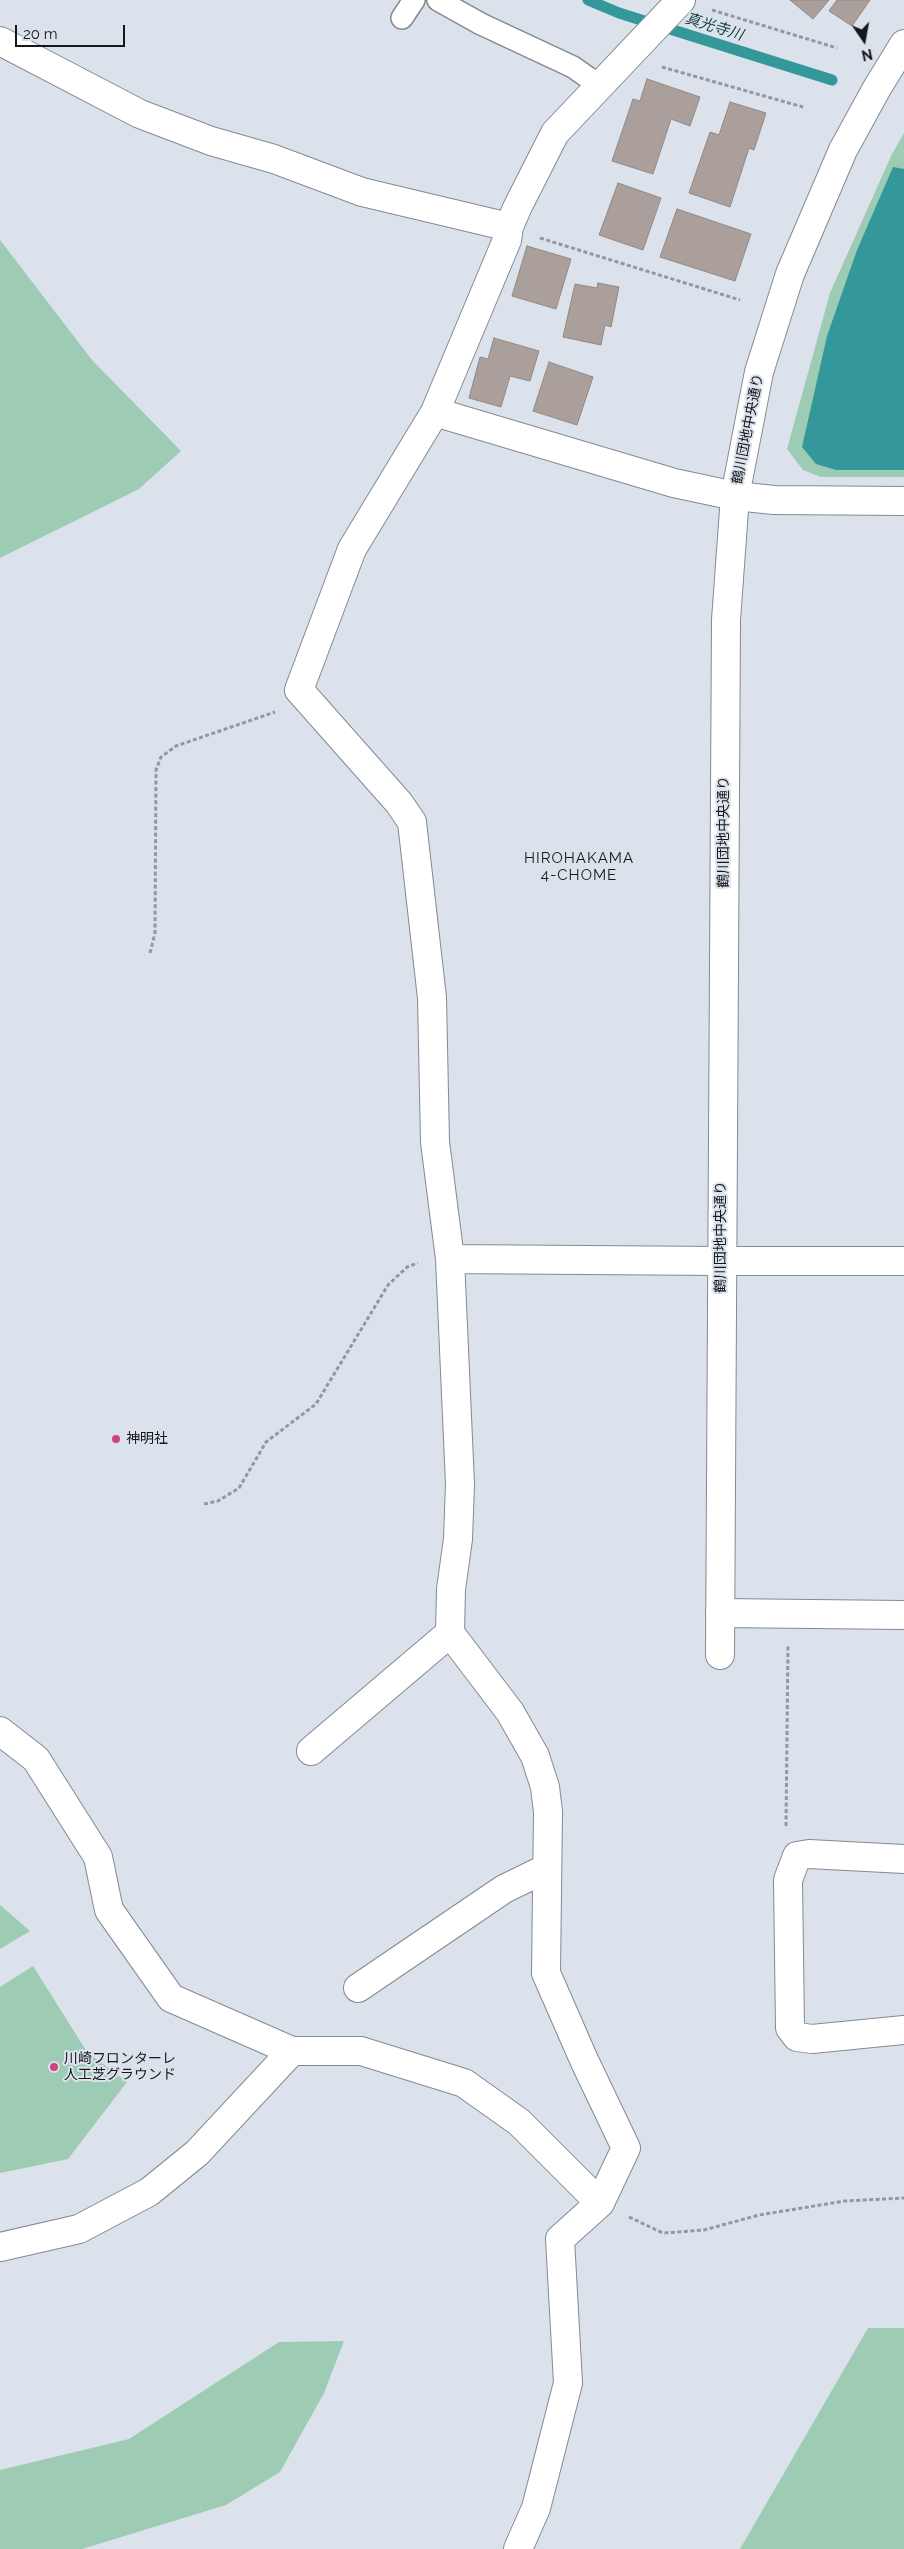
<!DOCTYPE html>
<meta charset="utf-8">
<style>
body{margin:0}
#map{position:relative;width:904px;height:2549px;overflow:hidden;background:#dbe2eb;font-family:Raleway,sans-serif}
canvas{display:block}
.north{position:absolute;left:839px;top:15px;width:50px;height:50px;-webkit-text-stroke:4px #dbe2eb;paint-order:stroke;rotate:168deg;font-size:14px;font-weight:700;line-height:20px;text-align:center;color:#15171a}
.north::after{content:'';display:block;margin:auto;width:18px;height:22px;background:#15171a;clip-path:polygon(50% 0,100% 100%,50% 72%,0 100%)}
.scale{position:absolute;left:15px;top:25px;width:110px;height:22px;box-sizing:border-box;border:2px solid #15171a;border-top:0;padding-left:6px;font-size:15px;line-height:18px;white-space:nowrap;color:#15171a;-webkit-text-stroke:4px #dbe2eb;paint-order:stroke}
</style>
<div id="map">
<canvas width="904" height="2549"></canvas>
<div class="north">N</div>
<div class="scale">20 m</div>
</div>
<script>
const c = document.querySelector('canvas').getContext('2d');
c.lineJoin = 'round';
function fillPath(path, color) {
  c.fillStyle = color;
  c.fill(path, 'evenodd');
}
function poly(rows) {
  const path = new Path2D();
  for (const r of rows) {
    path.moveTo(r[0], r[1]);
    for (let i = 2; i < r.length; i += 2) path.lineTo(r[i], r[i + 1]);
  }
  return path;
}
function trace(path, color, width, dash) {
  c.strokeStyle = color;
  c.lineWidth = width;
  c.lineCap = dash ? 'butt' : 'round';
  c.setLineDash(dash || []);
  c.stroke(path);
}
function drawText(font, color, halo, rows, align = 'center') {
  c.font = font + ' Raleway,"Noto Sans JP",sans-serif';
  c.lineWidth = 4;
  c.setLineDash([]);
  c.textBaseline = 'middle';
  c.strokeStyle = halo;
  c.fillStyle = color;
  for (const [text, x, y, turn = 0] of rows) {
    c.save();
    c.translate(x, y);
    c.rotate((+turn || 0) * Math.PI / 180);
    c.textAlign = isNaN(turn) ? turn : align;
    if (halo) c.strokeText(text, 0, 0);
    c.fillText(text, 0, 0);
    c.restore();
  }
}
fillPath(poly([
 [904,133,904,477,821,477,803,470,787,449,830,293,891,156],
 [0,240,92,360,181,451,139,489,0,558],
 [0,1905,30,1931,0,1949],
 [33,1966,87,2052,127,2082,68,2159,0,2173,0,1987],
 [868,2328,904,2328,904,2549,740,2549],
 [344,2341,324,2393,280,2472,226,2505,82,2549,0,2549,0,2470,129,2439,279,2342]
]), '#9ecbb3');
fillPath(poly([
 [893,167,904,169,904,470,836,470,816,464,802,447,827,336,857,250]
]), '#34989b');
trace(poly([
 [588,0,619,13,832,80]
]), '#34989b', 11);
const building = poly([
 [790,0,829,0,813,19,790,0],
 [837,0,870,0,852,26,829,11,837,0],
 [647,79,700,97,690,126,671,119,653,174,612,161,633,99,640,101,647,79],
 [730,102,766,113,754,150,749,148,730,207,689,193,710,132,719,135,730,102],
 [618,183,661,198,643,250,599,235,618,183],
 [677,209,751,234,735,281,660,257,677,209],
 [527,246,571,259,556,309,512,296,527,246],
 [598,283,619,287,611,327,605,325,601,345,563,337,575,284,597,288,598,283],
 [494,338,539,351,530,381,510,376,501,407,469,398,480,357,488,359,494,338],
 [549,362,593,377,577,425,533,411,549,362]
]);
fillPath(building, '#aa9f9b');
trace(building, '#928884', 1);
const service = poly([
 [438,0,481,24,573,67,600,86],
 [402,18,414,0]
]);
const minor = poly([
 [0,41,140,114,211,141,274,159,362,192,509,227],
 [435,412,674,483,735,496,774,500,904,501],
 [450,1259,721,1261],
 [720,1613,904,1615],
 [0,1731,36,1759,98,1857,109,1910,171,1998,292,2051],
 [311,1751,450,1633,451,1589,458,1539,460,1484,450,1259,435,1142,432,998,412,822,399,803,299,690,352,549,435,412,507,240,509,227,517,208,555,133,681,0],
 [904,1859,809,1854,797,1856,788,1880,790,2028,797,2037,812,2039,904,2030],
 [358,1988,504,1889,547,1868],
 [0,2247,79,2229,149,2192,197,2153,292,2051,361,2051,464,2083,519,2122,600,2203,626,2148,584,2060,546,1973,548,1812,545,1787,535,1756,510,1712,450,1633],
 [518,2549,536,2508,568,2383,560,2239,600,2203]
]);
const tertiary = poly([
 [721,1261,904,1261],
 [720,1655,726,620,735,496,759,372,790,274,843,150,877,88,904,44]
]);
trace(service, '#848a92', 24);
trace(minor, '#848a92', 30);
trace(tertiary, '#848a92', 30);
trace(poly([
 [712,10,837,48],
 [662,67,803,107],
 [540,238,740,300],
 [150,953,155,933,156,770,161,757,176,746,275,712],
 [204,1504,218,1501,239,1488,266,1442,316,1404,388,1285,407,1267,418,1263],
 [786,1826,788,1645],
 [629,2217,663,2233,704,2230,759,2215,845,2201,904,2198]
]), '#93989f', 3, [4, 2.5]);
trace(service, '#fff', 21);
trace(minor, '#fff', 28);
trace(tertiary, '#fff', 28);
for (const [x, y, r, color] of [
 [116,1439,5,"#cc437e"],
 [54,2067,5,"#cc437e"]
]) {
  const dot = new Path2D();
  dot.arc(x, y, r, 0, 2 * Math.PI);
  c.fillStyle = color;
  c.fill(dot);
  trace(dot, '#dbe2eb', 2);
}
drawText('14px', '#15171a', '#dbe2eb', [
 ["鶴川団地中央通り",748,429,-79],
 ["鶴川団地中央通り",724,832,-90],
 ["鶴川団地中央通り",721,1237,-90]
]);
drawText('14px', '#15171a', '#dbe2eb', [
 ["神明社",126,1439],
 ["川崎フロンターレ",64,2059],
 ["人工芝グラウンド",64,2075]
], 'left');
drawText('italic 15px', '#113e40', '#dbe2eb', [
 ["真光寺川",714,27,17]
]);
c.letterSpacing = '1px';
drawText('15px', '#15171a', '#dbe2eb', [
 ["HIROHAKAMA",579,858],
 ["4-CHOME",579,875]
]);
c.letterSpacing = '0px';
</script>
